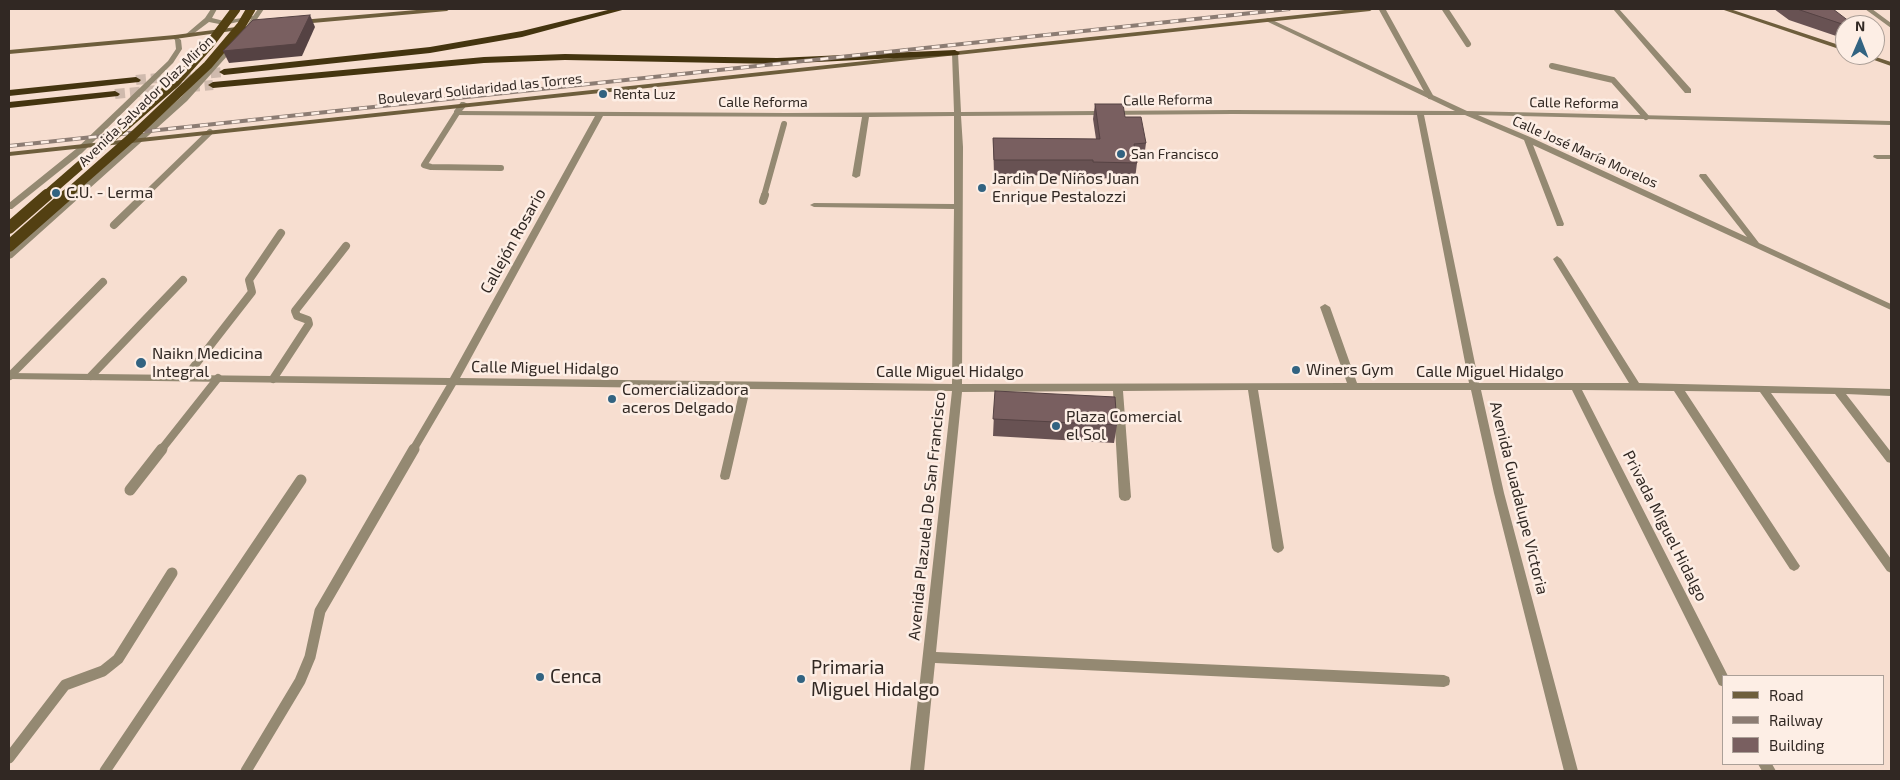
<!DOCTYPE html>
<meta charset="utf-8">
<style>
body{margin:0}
#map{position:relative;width:1900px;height:780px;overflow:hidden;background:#f7ded0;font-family:"Exo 2",sans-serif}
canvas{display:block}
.frame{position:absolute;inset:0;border:10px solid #312823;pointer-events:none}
.legend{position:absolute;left:1722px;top:675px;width:162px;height:90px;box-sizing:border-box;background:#fdeee5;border:1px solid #ab9f97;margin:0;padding:6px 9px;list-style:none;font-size:15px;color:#312823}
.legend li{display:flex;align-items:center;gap:10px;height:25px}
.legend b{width:25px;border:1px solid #ab9f97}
.north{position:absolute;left:1835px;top:15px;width:50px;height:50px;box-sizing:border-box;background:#fdeee5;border:1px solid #ab9f97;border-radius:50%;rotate:1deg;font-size:14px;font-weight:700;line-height:20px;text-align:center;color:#312823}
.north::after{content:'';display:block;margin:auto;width:18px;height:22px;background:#326381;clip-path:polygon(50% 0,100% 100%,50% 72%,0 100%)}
</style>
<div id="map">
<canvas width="1900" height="780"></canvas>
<div class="frame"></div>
<ul class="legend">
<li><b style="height:6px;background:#6e5e3c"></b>Road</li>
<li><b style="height:6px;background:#8c7c73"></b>Railway</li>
<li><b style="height:14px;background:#795f60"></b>Building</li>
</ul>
<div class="north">N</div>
</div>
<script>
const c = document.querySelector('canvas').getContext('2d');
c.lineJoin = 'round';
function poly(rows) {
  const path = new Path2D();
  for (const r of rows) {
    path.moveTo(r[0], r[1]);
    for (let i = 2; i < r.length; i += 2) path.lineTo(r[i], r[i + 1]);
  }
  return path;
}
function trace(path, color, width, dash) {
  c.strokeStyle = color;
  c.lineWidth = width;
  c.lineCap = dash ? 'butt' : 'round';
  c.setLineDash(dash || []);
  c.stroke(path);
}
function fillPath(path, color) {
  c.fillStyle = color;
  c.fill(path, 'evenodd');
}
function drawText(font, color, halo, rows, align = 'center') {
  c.font = font + ' "Exo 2",sans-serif';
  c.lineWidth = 5;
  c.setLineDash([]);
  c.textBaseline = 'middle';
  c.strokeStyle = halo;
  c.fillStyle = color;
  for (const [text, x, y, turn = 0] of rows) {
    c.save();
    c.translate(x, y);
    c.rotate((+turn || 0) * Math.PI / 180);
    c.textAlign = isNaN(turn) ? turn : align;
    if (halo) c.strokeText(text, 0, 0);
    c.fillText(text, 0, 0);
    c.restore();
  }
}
trace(poly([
 [136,80,224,72],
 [115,94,213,85]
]), '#cfbaad', 10, [10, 5]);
trace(poly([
 [1382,9,1430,96],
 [1445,9,1468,44],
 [1552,66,1613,80,1646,117],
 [457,113,424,165,431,167,501,168],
 [144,196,210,132],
 [764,196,784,124]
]), '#948972', 6);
trace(poly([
 [763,201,765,195],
 [114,225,145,195],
 [10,376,103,282],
 [91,376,183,280],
 [185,378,252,292,249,280,281,233],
 [273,379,309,324,308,320,297,316,295,311,346,246],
 [161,450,218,378],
 [413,450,453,382]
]), '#948972', 8);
trace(poly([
 [130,490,162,449],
 [9,758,65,685,103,671,118,659,172,573],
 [105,771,301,480],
 [246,771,300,681,310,657,320,611,414,449]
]), '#948972', 11);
fillPath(poly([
 [1613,9,1619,9,1691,89,1691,93,1685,93,1613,9],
 [1865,9,1872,9,1891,23,1891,28,1865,9],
 [1268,18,1467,111,1891,121,1891,125,1478,115,1530,137,1747,237,1699,176,1700,174,1706,174,1759,243,1891,304,1891,310,1533,145,1564,224,1563,226,1557,226,1524,140,1465,115,1424,115,1479,383,1629,383,1553,259,1557,256,1561,259,1639,383,1891,389,1891,396,1846,394,1891,452,1891,463,1887,462,1835,394,1771,393,1891,559,1891,573,1887,571,1760,392,1685,391,1798,563,1800,566,1798,569,1794,571,1790,569,1674,391,1582,390,1728,676,1724,676,1724,687,1719,685,1572,390,1481,390,1504,493,1578,771,1564,771,1494,493,1471,390,1258,390,1284,548,1282,551,1278,553,1274,551,1272,548,1248,390,1123,391,1131,497,1129,500,1125,501,1121,500,1119,497,1113,391,962,392,936,652,1444,675,1449,677,1450,681,1449,685,1444,687,935,663,924,771,910,771,952,391,750,389,730,476,729,479,725,480,721,479,720,476,740,389,9,379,9,373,450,378,595,116,454,115,454,111,461,102,464,102,468,104,462,111,787,113,954,112,952,53,955,51,958,53,961,112,1233,110,1455,111,1266,21,1266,19,1268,18],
 [1233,114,1417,115,1469,383,1357,383,1330,307,1325,304,1320,307,1347,383,962,384,963,147,961,116,1233,114],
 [603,116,862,117,852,176,856,178,860,176,869,117,954,116,954,204,814,203,810,205,814,207,954,209,952,384,460,378,603,116],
 [1874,155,1891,155,1891,159,1877,159,1873,157,1874,155],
 [1758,764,1772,764,1776,771,1762,771,1758,764]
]), '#948972');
fillPath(poly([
 [211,9,217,9,212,18,224,21,253,16,258,9,264,9,249,31,244,30,251,19,224,25,209,22,189,37,185,37,185,35,205,18,211,9],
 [175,35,181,40,182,49,173,63,82,153,12,209,9,209,9,203,76,149,168,61,176,49,175,40,172,37,175,35],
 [232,44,237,45,187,101,12,258,9,259,9,252,181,97,232,44]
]), '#948972');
fillPath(poly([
 [428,9,450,9,447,11,301,24,298,22,301,20,428,9],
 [1354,9,1373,9,1370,11,9,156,9,152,1354,9],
 [1721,9,1730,9,1845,47,1845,51,1721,9],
 [244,26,247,28,246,29,175,39,9,54,9,50,175,35,244,26],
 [1860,55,1870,55,1891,62,1891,66,1860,55]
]), '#6e5e3c');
fillPath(poly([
 [612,9,626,9,522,37,430,53,224,75,219,72,224,69,430,47,522,31,612,9],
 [955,50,960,53,958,55,777,64,565,60,484,63,213,88,208,85,213,82,484,57,565,54,777,58,955,50],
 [136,77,141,80,139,82,9,96,9,90,136,77],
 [115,91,120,94,118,96,9,108,9,102,115,91]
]), '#44340f');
const rail = poly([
 [9,146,1289,9]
]);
trace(rail, '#8c7c73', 4);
trace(rail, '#fdeee5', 2.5, [8]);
trace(poly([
 [45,196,176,82,209,45,236,9],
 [65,196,132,137,208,65,241,26,251,9]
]), '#534012', 9);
trace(poly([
 [9,228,47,195],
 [9,246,67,195]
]), '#534012', 12);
fillPath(poly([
 [1774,9,1833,9,1845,25,1845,39,1789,20],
 [1095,104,1125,117,1146,143,1144,158,1136,159,1137,163,1135,179,1092,178,1091,176,994,175,993,138,1096,139,1093,119],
 [995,391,1117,425,1114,443,993,436]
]), '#685253');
fillPath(poly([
 [310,15,315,27,302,56,229,63,223,51]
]), '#554243');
const building = poly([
 [1797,9,1833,9,1854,25,1845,25,1797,9],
 [310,15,296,44,223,51,253,20,310,15],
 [1095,104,1123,104,1125,117,1141,117,1146,143,1134,144,1137,163,1093,162,1093,160,994,160,993,138,1100,139,1095,104],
 [995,391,1115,397,1117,425,993,419,995,391]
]);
fillPath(building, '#795f60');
trace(building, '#554243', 1);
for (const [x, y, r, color] of [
 [603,94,5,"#326381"],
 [1121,154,5,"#326381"],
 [982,188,5,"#326381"],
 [56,193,5,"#326381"],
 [141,363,6,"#326381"],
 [1296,370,5,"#326381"],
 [612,399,5,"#326381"],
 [1056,426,5,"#326381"],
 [540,677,5,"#326381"],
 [801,679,5,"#326381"]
]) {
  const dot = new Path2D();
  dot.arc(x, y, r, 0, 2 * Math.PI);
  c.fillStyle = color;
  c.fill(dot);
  trace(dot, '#fdeee5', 2);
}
drawText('14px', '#312823', '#fdeee5', [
 ["Boulevard Solidaridad las Torres",480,89,-6],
 ["Calle Reforma",1168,100,-1],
 ["Avenida Salvador Díaz Mirón",146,101,-44],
 ["Calle Reforma",763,102],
 ["Calle Reforma",1574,103,1],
 ["Calle José María Morelos",1585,152,24]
]);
drawText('14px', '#312823', '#fdeee5', [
 ["Renta Luz",613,94],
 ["San Francisco",1131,154]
], 'left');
drawText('16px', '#312823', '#fdeee5', [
 ["Jardin De Niños Juan",992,179],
 ["Enrique Pestalozzi",992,197],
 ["C.U. - Lerma",66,193],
 ["Naikn Medicina",152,354],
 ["Integral",152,372],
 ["Winers Gym",1306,370],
 ["Comercializadora",622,390],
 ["aceros Delgado",622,408],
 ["Plaza Comercial",1066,417],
 ["el Sol",1066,435]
], 'left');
drawText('16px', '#312823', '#fdeee5', [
 ["Callejón Rosario",513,241,-61],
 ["Calle Miguel Hidalgo",545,368,1],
 ["Calle Miguel Hidalgo",950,372],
 ["Calle Miguel Hidalgo",1490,372],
 ["Avenida Guadalupe Victoria",1519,498,76],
 ["Avenida Plazuela De San Francisco",927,516,-84],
 ["Privada Miguel Hidalgo",1665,526,63]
]);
drawText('19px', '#312823', '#fdeee5', [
 ["Primaria",811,668],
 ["Miguel Hidalgo",811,690],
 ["Cenca",550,677]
], 'left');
</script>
